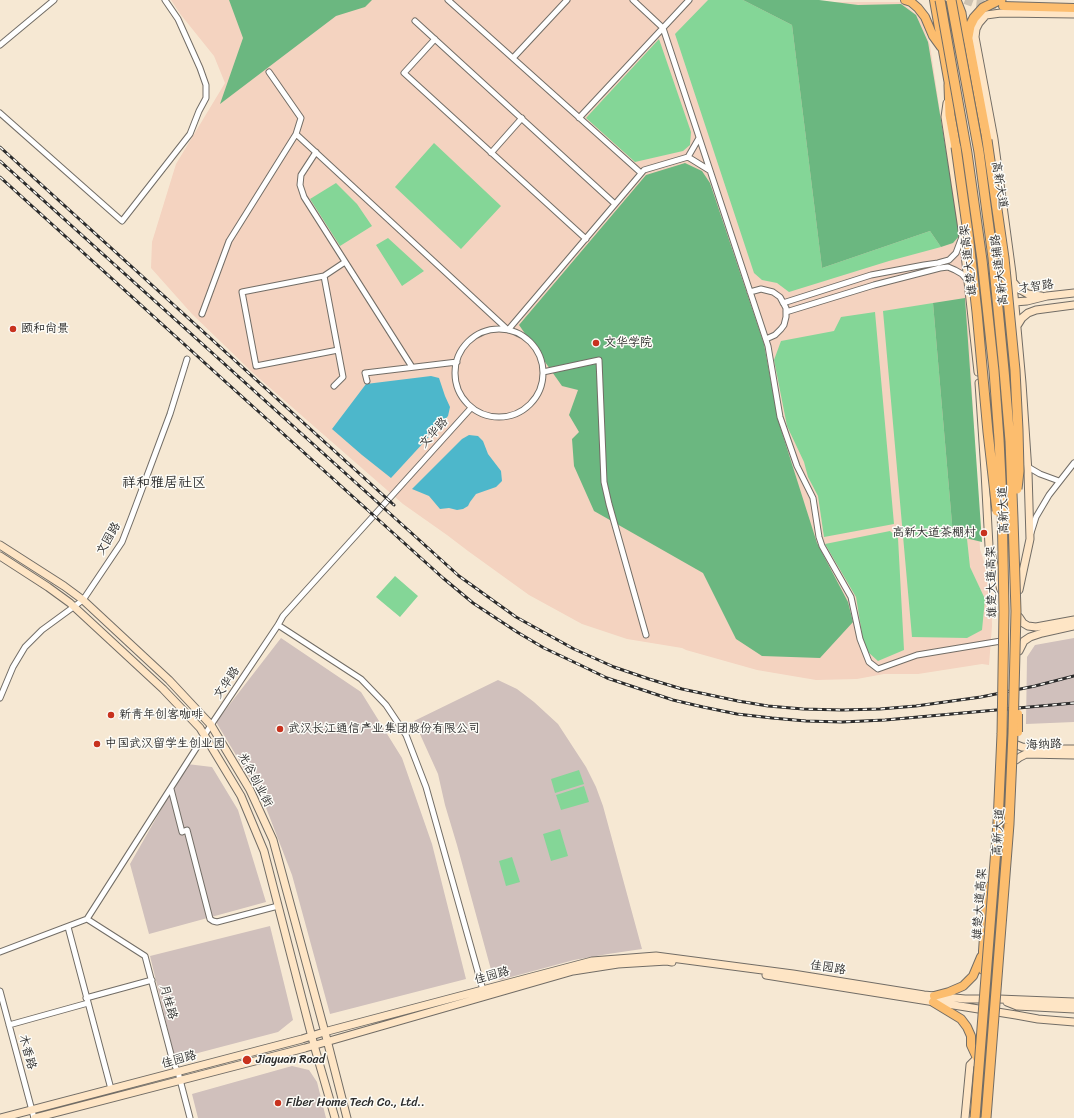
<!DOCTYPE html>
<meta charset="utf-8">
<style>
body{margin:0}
canvas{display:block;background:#f6e8d3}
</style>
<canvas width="1074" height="1118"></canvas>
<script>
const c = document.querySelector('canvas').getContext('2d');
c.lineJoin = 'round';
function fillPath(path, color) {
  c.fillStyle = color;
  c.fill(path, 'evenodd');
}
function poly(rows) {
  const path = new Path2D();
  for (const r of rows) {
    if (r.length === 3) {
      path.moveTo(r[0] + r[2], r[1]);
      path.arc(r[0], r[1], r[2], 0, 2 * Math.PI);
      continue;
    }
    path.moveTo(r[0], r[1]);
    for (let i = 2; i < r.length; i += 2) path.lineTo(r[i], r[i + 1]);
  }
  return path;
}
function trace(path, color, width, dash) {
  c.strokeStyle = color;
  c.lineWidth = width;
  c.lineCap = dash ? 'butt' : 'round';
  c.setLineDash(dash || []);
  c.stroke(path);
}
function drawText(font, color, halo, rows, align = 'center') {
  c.font = font + ' Sriracha,"LXGW WenKai TC",sans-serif';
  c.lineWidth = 3;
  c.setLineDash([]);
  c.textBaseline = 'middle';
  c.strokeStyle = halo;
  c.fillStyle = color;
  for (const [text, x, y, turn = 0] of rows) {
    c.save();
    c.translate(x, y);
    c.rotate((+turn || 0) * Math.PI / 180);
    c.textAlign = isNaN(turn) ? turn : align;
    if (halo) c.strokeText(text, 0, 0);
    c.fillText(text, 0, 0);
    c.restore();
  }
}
fillPath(poly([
 [171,0,809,0,817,2,901,2,920,17,930,45,967,291,980,549,991,585,992,626,989,665,982,664,918,674,884,674,857,679,816,680,757,670,686,650,682,648,627,639,582,624,529,595,468,551,447,535,403,504,253,373,192,314,151,268,152,242,176,164,225,83,214,56,181,15]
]), '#f4d3c0');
fillPath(poly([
 [281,638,361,692,402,758,432,844,466,979,330,1014,292,875,263,800,216,722],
 [1074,638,1074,722,1026,724,1027,657,1035,645],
 [498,680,517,689,534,702,558,724,586,767,596,787,603,806,642,949,608,954,574,960,500,980,493,977,457,845,445,805,438,774,414,721],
 [187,764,212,767,238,810,266,902,149,934,130,864],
 [270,926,293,1020,278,1032,175,1059,150,956],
 [292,1066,309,1070,317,1082,326,1118,198,1118,192,1094]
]), '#d0c0bc');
fillPath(poly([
 [708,0,743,0,792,25,822,268,930,231,941,247,889,261,789,292,777,283,762,280,754,273,675,34],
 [659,39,691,132,690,145,683,151,635,162,586,118],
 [434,143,501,206,461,249,395,187],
 [336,183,357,204,372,226,340,246,310,199],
 [388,238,424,271,402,286,376,245],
 [933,303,953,535,967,539,970,567,985,599,982,630,967,638,912,637,883,311],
 [875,312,894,524,824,537,818,496,808,477,804,462,787,426,774,360,781,341,834,331,841,317],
 [890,531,898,538,904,650,878,661,868,652,863,640,856,597,825,544],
 [395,576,418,596,400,617,376,597],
 [579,770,584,784,555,793,551,779],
 [584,786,589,802,561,810,556,795],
 [560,829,568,856,551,861,543,834],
 [512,857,520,882,506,886,499,861]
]), '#84d697');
fillPath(poly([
 [229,0,372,0,365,7,336,16,220,104,243,38],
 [743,0,819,0,858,5,901,4,916,15,928,42,960,235,953,243,941,247,930,231,822,268,792,25],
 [685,163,702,171,710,183,764,344,778,420,817,543,848,602,853,622,820,658,762,656,736,639,703,573,594,511,574,466,572,439,579,432,569,415,578,390,562,386,519,325,646,175],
 [965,298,982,542,953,535,933,303]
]), '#6bb780');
fillPath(poly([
 [431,376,439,378,445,396,450,407,448,416,391,478,362,455,332,429,366,384],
 [469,435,478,436,483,441,488,454,501,471,502,481,496,487,476,494,470,502,468,506,463,509,457,510,449,508,440,509,429,496,412,489,462,439]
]), '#4db7cb');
trace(poly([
 [965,0,973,3,1003,6]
]), '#cdc2b1', 8, [8, 4]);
const street = poly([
 [448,0,641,173],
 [633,0,663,28,768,346,780,417,797,466,813,498,819,537,822,546,851,597,860,639,869,662,878,669,917,655,1001,641],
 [415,21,615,204],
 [435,39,404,73,586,239],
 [0,45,54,0],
 [513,58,567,0],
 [269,72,301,118,296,134],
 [0,113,122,221,190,134,199,111,206,98,206,85,200,68,178,19,165,0],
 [579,118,689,0],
 [316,152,301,175,300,185,304,197,412,367],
 [491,153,522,118],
 [688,157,709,170],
 [324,276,242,292,256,366,338,350],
 [750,292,761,289,773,292,780,297,786,308,786,317,784,325,781,329,775,335,766,339],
 [783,303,871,275,924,265,938,263,949,260,956,253,962,237],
 [786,312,874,285,940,268,948,267,955,270,962,274,968,281],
 [202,314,229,241,296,134,508,330,644,170,688,157,699,138],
 [499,373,44],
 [543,372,599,360,604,482,609,504,646,635],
 [367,381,365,373,457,362],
 [334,386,343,377,324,276,345,262],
 [1028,467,1040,474,1059,481],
 [1031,533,1036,517,1049,495,1074,463],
 [278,625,361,679,386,705,406,735,426,787,483,990],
 [0,698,13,667,25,647,42,630,83,600,122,542,132,516,170,414,187,359],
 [171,789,182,832,187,830,210,919,213,921,217,922,278,906],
 [87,919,145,956,173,1062,178,1072,190,1118],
 [68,927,111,1089],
 [0,952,87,919,211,725,278,625,283,616,471,408],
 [0,991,34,1118],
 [86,998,152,980],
 [9,1025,88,1003]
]);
const secondary = poly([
 [947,103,945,117,963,236,978,372],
 [1013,282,1019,289,1028,294,1041,296],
 [1002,303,1027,301,1047,296,1074,293],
 [1017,326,1022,318,1028,313,1036,310,1074,305],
 [979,383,985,472,989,546,1001,590],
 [0,545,64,586,83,600,169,680,211,725,250,790,273,840,327,1040,347,1118],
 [0,556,48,587,70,603,163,689,200,728,241,796,264,851,314,1045,335,1118],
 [1019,590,1030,539,1028,472,1022,383,1012,273,994,139,975,37,976,29,979,23,986,15,1001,13,1074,14],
 [1019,617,1023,623,1028,626,1036,627,1074,620],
 [1019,651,1024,641,1030,637,1042,633,1074,626],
 [1017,745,1022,747,1049,749,1074,749],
 [1016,760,1020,757,1026,754,1074,755],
 [766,975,1016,1015,1038,1019,1074,1022],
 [1007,1002,1017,1006,1074,1009],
 [1,1118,302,1039,324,1032,592,961,656,956,793,974,924,995,965,999,999,999,1074,1002],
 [35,1118,305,1048,573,971,618,964,667,961,672,962],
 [965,1118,970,1065,977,1058]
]);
const primary = poly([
 [905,0,911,2,918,8,925,17,933,36,941,47],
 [934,0,950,90],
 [1003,6,1074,8],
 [982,334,985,311],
 [983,970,983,951,986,908,990,886],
 [934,996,949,992,963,986,973,976,981,957],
 [933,1002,961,1019,967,1027,971,1036,971,1045,977,1058]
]);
const highway = poly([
 [956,0,961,13,963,26,968,39,987,140],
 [968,37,970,26,974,18,983,8,997,1,1001,0],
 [949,85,950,115,956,147]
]);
trace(street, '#726d66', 7);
trace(secondary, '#726d66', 9);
trace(primary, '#726d66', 10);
trace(highway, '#726d66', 11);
trace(street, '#fff', 5);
trace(secondary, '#fee5c5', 7);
trace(primary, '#fcbd6e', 8);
trace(highway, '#fcbd6e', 9);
const rail = poly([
 [0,147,394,505],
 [0,161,459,576,516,617,574,649,614,667,649,679,682,689,738,701,768,706,803,709,842,710,880,709,916,706,981,697,1035,686,1074,676],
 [0,177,228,384,443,578,473,603,517,632,544,648,578,664,607,678,673,700,703,707,737,714,772,718,806,721,842,722,885,720,1074,703]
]);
trace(rail, '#2b2b2b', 3);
trace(rail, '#fdfcf7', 1.5, [4.5]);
const primaryBridge = poly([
 [1018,732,1018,714]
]);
const highwayBridge = poly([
 [940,0,967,153,982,260,994,371,999,439,1002,500,1004,611,1002,734,998,823,975,1118],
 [951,0,979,152,993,258,1004,370,1010,441,1013,519,1016,611,1013,733,1009,824,986,1118],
 [987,140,1004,258,1015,370,1018,430,1019,471,1017,489],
 [956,147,968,233,977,312,988,432,997,511]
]);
trace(primaryBridge, '#726d66', 10, []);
trace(highwayBridge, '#726d66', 11, []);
trace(primaryBridge, '#fcbd6e', 8);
trace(highwayBridge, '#fcbd6e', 9);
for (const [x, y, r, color] of [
 [13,329,4,"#c8321e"],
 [596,343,4,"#c8321e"],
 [984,533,4,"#c8321e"],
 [111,715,4,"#c8321e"],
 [280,729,4,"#c8321e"],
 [97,744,4,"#c8321e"],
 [247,1060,5,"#c8321e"],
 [278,1103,4,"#c8321e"]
]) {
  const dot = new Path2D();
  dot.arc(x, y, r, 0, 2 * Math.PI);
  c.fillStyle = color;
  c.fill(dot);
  trace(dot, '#fdfcf7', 1.5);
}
drawText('12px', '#2b2b2b', '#fdfcf7', [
 ["高新大道",999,185,81],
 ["雄楚大道高架",969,260,-97],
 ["高新大道辅路",1000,270,-97],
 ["才智路",1036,287,-8],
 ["文华路",434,433,-48],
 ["高新大道",1004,510,-92],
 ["文园路",109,539,-60],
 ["雄楚大道高架",992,582,-91],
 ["文华路",227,683,-56],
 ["海纳路",1044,745,-2],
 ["光谷创业街",255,780,62],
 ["高新大道",999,832,-86],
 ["雄楚大道高架",980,904,-86],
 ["佳园路",828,968,9],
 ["佳园路",492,976,-15],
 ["月桂路",168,1002,75],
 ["木香路",27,1052,75],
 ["佳园路",179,1060,-15]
]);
drawText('12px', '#2b2b2b', '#fdfcf7', [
 ["颐和尚景",21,329],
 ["文华学院",604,343],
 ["高新大道茶棚村",976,533,"right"],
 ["新青年创客咖啡",119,715],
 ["武汉长江通信产业集团股份有限公司",288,729],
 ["中国武汉留学生创业园",105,744],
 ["Jiayuan Road",256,1060],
 ["Fiber Home Tech Co., Ltd..",286,1103]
], 'left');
drawText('14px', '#2b2b2b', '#fdfcf7', [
 ["祥和雅居社区",164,483]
]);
</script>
